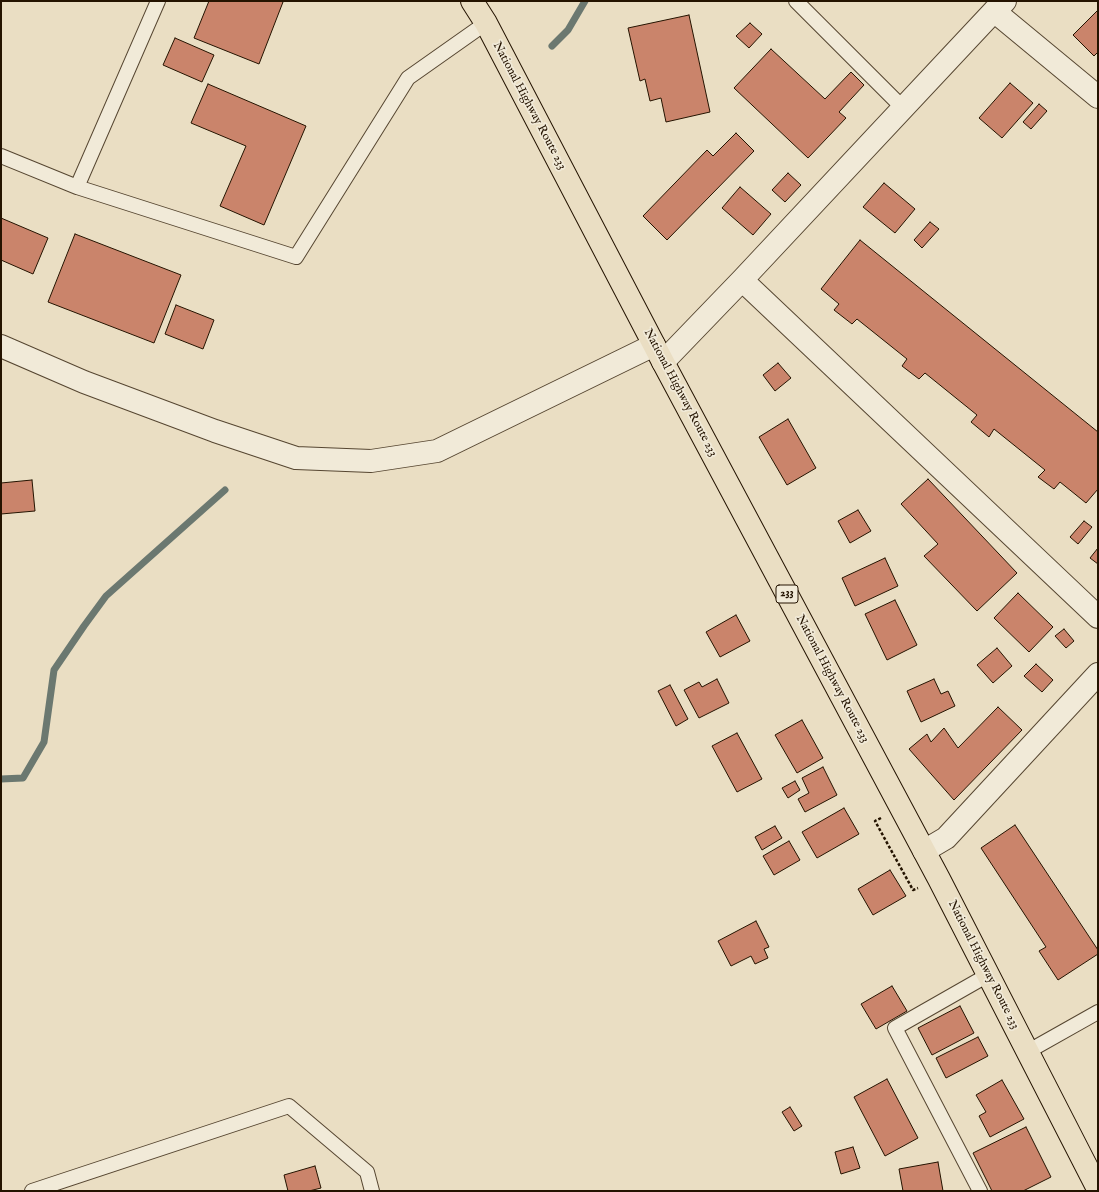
<!DOCTYPE html>
<style>
body{margin:0}
#map{position:relative;width:1099px;height:1192px;overflow:hidden;background:#eadec3;font-family:"IM FELL English",serif}
canvas{display:block}
.frame{position:absolute;inset:0;border:2px solid #241300;pointer-events:none}
</style>
<div id="map">
<canvas width="1099" height="1192"></canvas>
<div class="frame"></div>
</div>
<script>
const c = document.querySelector('canvas').getContext('2d');
c.lineJoin = 'round';
function poly(rows) {
  const path = new Path2D();
  for (const r of rows) {
    path.moveTo(r[0], r[1]);
    for (let i = 2; i < r.length; i += 2) path.lineTo(r[i], r[i + 1]);
  }
  return path;
}
function trace(path, color, width, dash) {
  c.strokeStyle = color;
  c.lineWidth = width;
  c.lineCap = dash ? 'butt' : 'round';
  c.setLineDash(dash || []);
  c.stroke(path);
}
function fillPath(path, color) {
  c.fillStyle = color;
  c.fill(path, 'evenodd');
}
function drawText(font, color, halo, rows, align = 'center') {
  c.font = font + ' "IM FELL English",serif';
  c.lineWidth = 3.5;
  c.setLineDash([]);
  c.textBaseline = 'middle';
  c.strokeStyle = halo;
  c.fillStyle = color;
  for (const [text, x, y, turn = 0] of rows) {
    c.save();
    c.translate(x, y);
    c.rotate((+turn || 0) * Math.PI / 180);
    c.textAlign = isNaN(turn) ? turn : align;
    if (halo) c.strokeText(text, 0, 0);
    c.fillText(text, 0, 0);
    c.restore();
  }
}
trace(poly([
 [552,46,568,30,585,1],
 [1,779,23,778,44,742,54,670,84,626,106,596,225,490]
]), '#6b7870', 7);
const building = poly([
 [209,1,280,1,283,2,259,64,194,38,209,1],
 [1098,10,1098,52,1094,56,1073,35,1098,10],
 [689,15,710,112,666,122,661,98,650,101,645,79,640,81,628,28,689,15],
 [750,23,762,34,749,48,736,36,750,23],
 [175,38,214,55,202,82,163,65,175,38],
 [771,49,825,99,851,72,864,85,839,112,846,118,808,158,734,88,771,49],
 [1010,83,1033,103,1002,138,979,118,1010,83],
 [208,84,306,126,264,225,220,206,246,146,191,123,208,84],
 [1039,104,1047,111,1031,129,1023,122,1039,104],
 [736,133,754,151,667,240,643,216,707,150,713,156,736,133],
 [788,173,801,185,785,202,772,190,788,173],
 [884,183,915,209,895,233,863,207,884,183],
 [740,187,771,214,753,235,722,208,740,187],
 [1,218,48,238,33,274,1,260,1,218],
 [930,222,939,229,922,248,914,240,930,222],
 [75,234,181,275,154,343,48,302,75,234],
 [860,240,1098,432,1098,489,1086,503,1060,482,1054,489,1038,477,1045,470,994,429,989,437,971,422,977,415,925,373,919,379,902,366,907,359,857,319,852,324,834,310,839,304,821,289,860,240],
 [176,305,214,320,203,349,165,334,176,305],
 [778,363,791,378,775,391,763,375,778,363],
 [788,419,816,468,787,485,759,437,788,419],
 [928,479,1017,573,977,611,924,556,938,544,901,504,928,479],
 [32,480,35,511,1,514,1,483,32,480],
 [858,510,871,531,850,543,838,521,858,510],
 [1084,521,1092,527,1078,544,1070,537,1084,521],
 [1098,548,1098,564,1090,558,1098,548],
 [885,558,898,586,855,606,842,578,885,558],
 [1018,593,1053,627,1029,652,994,618,1018,593],
 [895,600,917,645,887,660,865,614,895,600],
 [736,615,750,641,720,657,706,632,736,615],
 [1064,629,1074,641,1066,648,1055,636,1064,629],
 [997,648,1012,666,993,683,977,665,997,648],
 [1036,664,1053,680,1042,692,1024,676,1036,664],
 [717,679,729,703,699,718,684,690,699,682,702,687,717,679],
 [934,679,941,694,948,691,955,706,921,722,907,691,934,679],
 [670,685,688,719,676,726,658,691,670,685],
 [998,707,1022,730,954,800,909,749,927,734,931,742,944,728,958,748,998,707],
 [802,720,823,758,797,773,775,735,802,720],
 [737,733,762,779,737,792,712,746,737,733],
 [823,767,837,795,805,812,798,799,809,793,802,778,823,767],
 [795,781,800,790,788,798,782,788,795,781],
 [844,808,859,834,817,858,802,832,844,808],
 [1015,825,1098,950,1098,954,1058,980,1039,951,1046,947,981,848,1015,825],
 [775,826,782,838,762,850,755,837,775,826],
 [789,841,800,860,774,875,763,856,789,841],
 [890,870,906,896,873,915,858,889,890,870],
 [756,921,769,947,764,949,768,958,755,964,751,956,731,966,718,941,756,921],
 [892,986,907,1011,876,1029,861,1004,892,986],
 [960,1006,974,1033,932,1055,918,1028,960,1006],
 [978,1037,988,1056,946,1078,936,1058,978,1037],
 [887,1079,918,1138,885,1156,854,1097,887,1079],
 [1002,1080,1024,1119,990,1137,979,1116,986,1112,976,1095,1002,1080],
 [790,1107,802,1126,794,1131,782,1112,790,1107],
 [1026,1127,1051,1177,1023,1191,992,1191,973,1153,1026,1127],
 [853,1147,860,1168,841,1174,835,1152,853,1147],
 [938,1162,943,1191,903,1191,899,1169,938,1162],
 [315,1166,321,1188,309,1191,288,1191,284,1175,315,1166]
]);
fillPath(building, '#ca846b');
trace(building, '#241300', 1);
const service = poly([
 [796,1,903,108],
 [1,156,77,187,158,1],
 [77,187,296,257,408,78,486,23],
 [1027,1052,1098,1012],
 [32,1191,289,1106,367,1172,372,1191],
 [980,1191,895,1028,988,975]
]);
const minor = poly([
 [994,11,1098,97],
 [742,280,1098,617],
 [663,362,742,280,994,11,1005,1]
]);
const tertiary = poly([
 [1,346,84,382,215,431,296,458,371,461,437,451,654,345],
 [924,851,946,838,1098,674]
]);
const trunk = poly([
 [472,1,486,23,663,362,939,879,1098,1189]
]);
trace(service, '#564631', 16);
trace(minor, '#564631', 24);
trace(tertiary, '#564631', 24);
trace(trunk, '#241300', 24);
trace(poly([
 [881,818,875,821,913,890,918,888]
]), '#241300', 2.5, [3, 2]);
trace(service, '#f1ead8', 14);
trace(minor, '#f1ead8', 22);
trace(tertiary, '#f1ead8', 22);
trace(trunk, '#eadec3', 22);
for (const [x, y, w] of [
 [787,594,22]
]) {
  const box = new Path2D();
  box.roundRect(x - w / 2, y - 9, w, 18, 3);
  c.fillStyle = '#f1ead8';
  c.fill(box);
  trace(box, '#241300', 1);
}
drawText('bold 11px', '#241300', null, [
 ["233",787,594]
]);
drawText('12px', '#241300', '#f1ead8', [
 ["National Highway Route 233",529,106,62],
 ["National Highway Route 233",680,393,62],
 ["National Highway Route 233",832,679,62],
 ["National Highway Route 233",983,965,63]
]);
</script>
